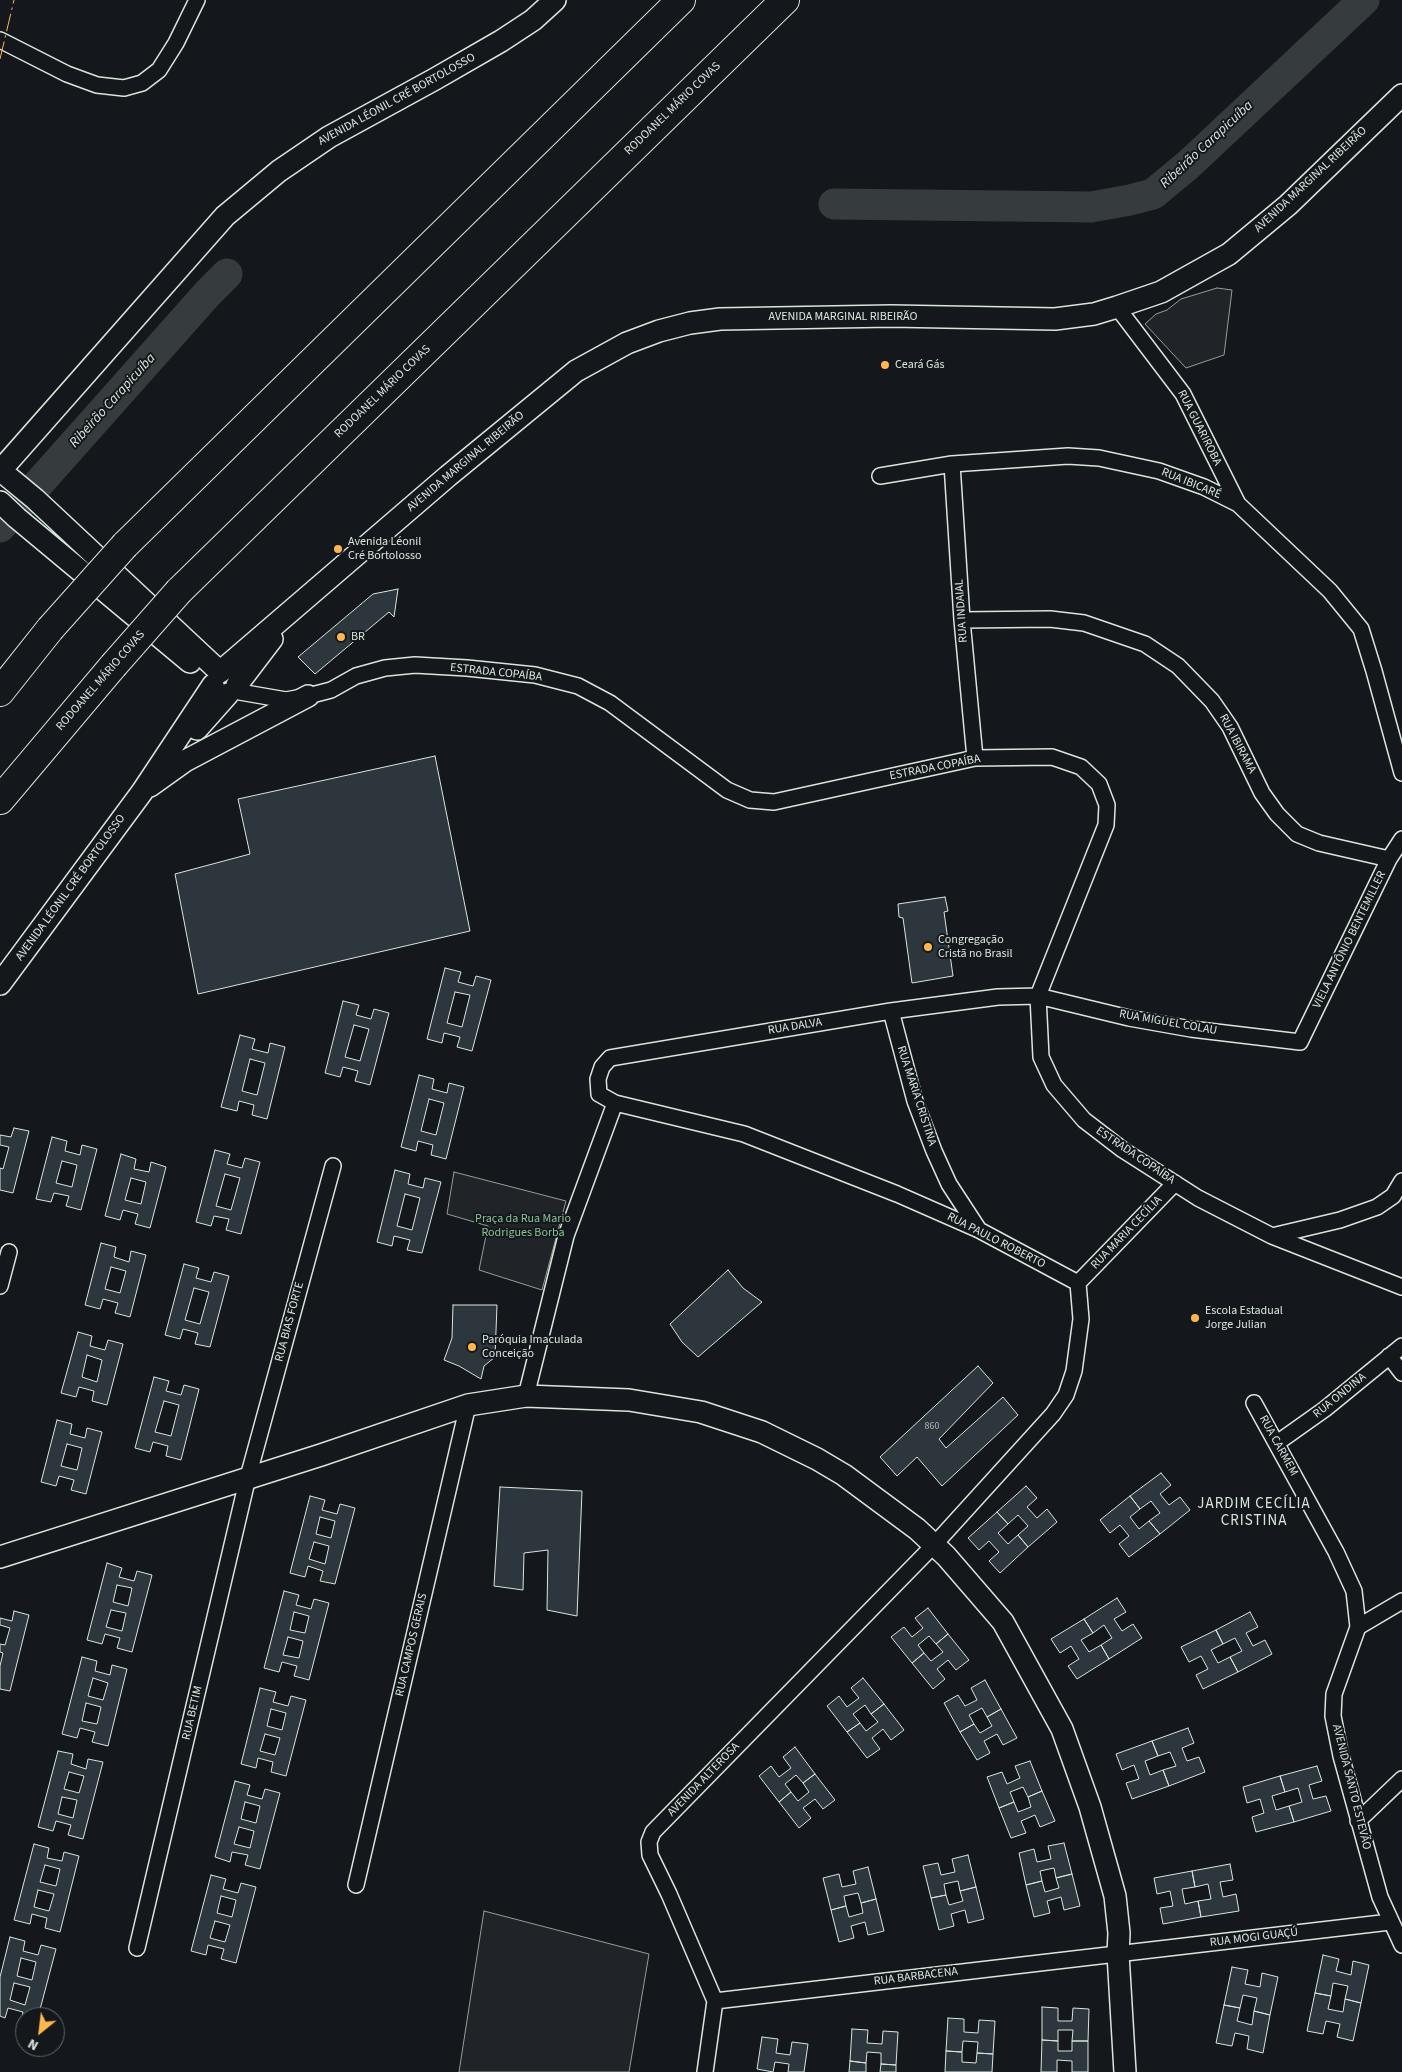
<!DOCTYPE html>
<meta charset="utf-8">
<style>
body{margin:0}
#map{position:relative;width:1402px;height:2072px;overflow:hidden;background:#14181c;font-family:"Source Sans 3",sans-serif}
canvas{display:block}
.north{position:absolute;left:15px;top:2007px;width:50px;height:50px;box-sizing:border-box;background:#14181c;border:1px solid #626a69;border-radius:50%;rotate:209deg;font-size:14px;font-weight:700;line-height:20px;text-align:center;color:#d8e6dc}
.north::after{content:'';display:block;margin:auto;width:18px;height:22px;background:#ffb74d;clip-path:polygon(50% 0,100% 100%,50% 72%,0 100%)}
</style>
<div id="map">
<canvas width="1402" height="2072"></canvas>
<div class="north">N</div>
</div>
<script>
const c = document.querySelector('canvas').getContext('2d');
c.lineJoin = 'round';
function fillPath(path, color) {
  c.fillStyle = color;
  c.fill(path, 'evenodd');
}
function poly(rows) {
  const path = new Path2D();
  for (const r of rows) {
    path.moveTo(r[0], r[1]);
    for (let i = 2; i < r.length; i += 2) path.lineTo(r[i], r[i + 1]);
  }
  return path;
}
function trace(path, color, width, dash) {
  c.strokeStyle = color;
  c.lineWidth = width;
  c.lineCap = dash ? 'butt' : 'round';
  c.setLineDash(dash || []);
  c.stroke(path);
}
function drawText(font, color, halo, rows, align = 'center') {
  c.font = font + ' "Source Sans 3",sans-serif';
  c.lineWidth = 4;
  c.setLineDash([]);
  c.textBaseline = 'middle';
  c.strokeStyle = halo;
  c.fillStyle = color;
  for (const [text, x, y, turn = 0] of rows) {
    c.save();
    c.translate(x, y);
    c.rotate((+turn || 0) * Math.PI / 180);
    c.textAlign = isNaN(turn) ? turn : align;
    if (halo) c.strokeText(text, 0, 0);
    c.fillText(text, 0, 0);
    c.restore();
  }
}
const green = poly([
 [1217,288,1232,290,1224,355,1186,368,1145,324,1156,314,1167,310,1181,299,1217,288],
 [454,1172,566,1201,542,1290,479,1270,488,1226,447,1214,454,1172],
 [484,1911,649,1954,629,2072,459,2072,484,1911]
]);
fillPath(green, '#202428');
trace(green, '#939e99', 1);
trace(poly([
 [834,204,1091,207,1130,200,1153,194,1188,165,1364,0],
 [0,527,208,293,227,274]
]), '#363b3e', 31);
const building = poly([
 [398,589,394,617,389,612,315,674,298,657,373,594,398,589],
 [435,756,470,931,198,994,175,874,250,854,238,799,435,756],
 [945,897,948,911,944,912,953,976,912,983,903,918,899,917,898,904,945,897],
 [445,968,461,972,458,982,473,986,476,976,491,980,472,1051,457,1047,460,1037,444,1033,442,1043,427,1039,445,968],
 [455,992,470,995,462,1027,447,1023,455,992],
 [343,1001,359,1005,356,1015,371,1019,374,1009,389,1013,370,1085,355,1081,358,1071,343,1067,340,1077,325,1073,343,1001],
 [354,1025,369,1029,360,1061,345,1057,354,1025],
 [240,1035,255,1039,252,1049,268,1053,270,1043,285,1047,267,1119,252,1115,254,1105,239,1101,237,1111,221,1107,240,1035],
 [250,1059,265,1063,257,1095,242,1091,250,1059],
 [419,1075,434,1079,432,1089,447,1093,449,1083,464,1087,446,1159,431,1155,433,1145,418,1141,416,1151,401,1147,419,1075],
 [429,1099,444,1103,436,1135,421,1131,429,1099],
 [14,1128,29,1131,13,1193,0,1190,0,1168,3,1169,9,1147,0,1145,0,1135,11,1137,14,1128],
 [52,1137,67,1141,65,1151,80,1155,82,1145,97,1149,81,1210,66,1206,69,1196,54,1193,51,1202,36,1199,52,1137],
 [62,1161,77,1165,72,1187,56,1183,62,1161],
 [215,1150,230,1154,227,1164,242,1168,245,1158,260,1162,241,1234,226,1230,229,1219,214,1216,211,1226,196,1222,215,1150],
 [225,1174,240,1178,231,1210,216,1206,225,1174],
 [121,1154,136,1159,134,1169,149,1172,151,1162,166,1167,150,1228,135,1224,138,1214,123,1210,120,1220,105,1216,121,1154],
 [131,1178,146,1182,141,1204,125,1200,131,1178],
 [395,1170,410,1174,408,1184,423,1188,425,1178,441,1182,422,1253,407,1250,410,1240,394,1236,392,1246,377,1242,395,1170],
 [405,1194,420,1198,412,1230,397,1226,405,1194],
 [101,1243,116,1247,114,1257,129,1262,131,1251,146,1255,130,1317,115,1313,118,1303,103,1299,100,1309,85,1305,101,1243],
 [111,1267,126,1271,120,1293,105,1289,111,1267],
 [184,1264,199,1268,196,1278,211,1282,214,1272,229,1276,210,1347,195,1344,198,1333,183,1329,180,1339,165,1335,184,1264],
 [194,1288,209,1292,200,1324,185,1320,194,1288],
 [728,1270,743,1288,762,1302,698,1357,682,1342,670,1324,728,1270],
 [453,1305,497,1305,495,1357,484,1366,481,1379,459,1366,444,1360,452,1338,453,1305],
 [78,1332,92,1336,90,1346,105,1350,108,1340,123,1344,107,1405,92,1401,94,1391,79,1387,76,1397,61,1393,78,1332],
 [87,1355,102,1360,97,1382,82,1377,87,1355],
 [978,1366,993,1383,939,1439,946,1448,1003,1397,1018,1415,942,1486,917,1457,897,1476,880,1457,978,1366],
 [154,1377,169,1381,166,1391,181,1395,184,1385,199,1389,181,1460,166,1456,168,1446,153,1442,150,1452,135,1448,154,1377],
 [164,1401,179,1405,171,1436,155,1432,164,1401],
 [57,1420,72,1424,70,1434,85,1438,87,1428,102,1432,86,1494,71,1490,74,1480,59,1476,56,1486,41,1482,57,1420],
 [67,1444,82,1448,77,1470,61,1466,67,1444],
 [1161,1473,1171,1485,1160,1494,1169,1505,1180,1497,1190,1510,1160,1534,1149,1521,1160,1513,1151,1501,1140,1509,1130,1496,1161,1473],
 [1026,1486,1037,1498,1027,1507,1037,1518,1047,1509,1057,1522,1028,1547,1018,1535,1028,1526,1018,1515,1008,1524,997,1512,1026,1486],
 [500,1487,582,1491,577,1616,547,1610,548,1550,524,1553,523,1590,494,1586,500,1487],
 [310,1496,325,1500,322,1510,337,1514,340,1504,355,1508,335,1584,320,1581,323,1571,308,1566,305,1577,290,1573,310,1496],
 [320,1517,335,1521,331,1538,316,1534,320,1517],
 [314,1542,329,1546,325,1564,309,1559,314,1542],
 [1130,1496,1140,1509,1130,1517,1139,1529,1149,1521,1160,1534,1129,1557,1119,1544,1129,1536,1120,1525,1110,1533,1100,1520,1130,1496],
 [997,1512,1008,1524,998,1533,1008,1544,1018,1535,1028,1547,1000,1573,989,1561,999,1552,989,1541,979,1550,968,1538,997,1512],
 [107,1563,122,1568,119,1577,134,1581,137,1571,152,1575,132,1652,117,1648,120,1638,105,1634,102,1644,87,1640,107,1563],
 [117,1585,132,1588,128,1606,113,1602,117,1585],
 [111,1610,126,1613,122,1631,106,1627,111,1610],
 [284,1591,299,1595,296,1605,311,1609,314,1599,329,1603,309,1680,294,1676,297,1666,282,1662,279,1672,264,1668,284,1591],
 [294,1612,309,1616,305,1633,290,1630,294,1612],
 [288,1637,303,1641,299,1658,283,1655,288,1637],
 [1117,1598,1126,1612,1114,1619,1122,1631,1133,1624,1142,1638,1109,1659,1101,1645,1112,1638,1104,1625,1093,1633,1084,1619,1117,1598],
 [928,1608,948,1634,936,1644,929,1636,918,1645,924,1653,912,1663,891,1637,904,1627,912,1637,923,1628,915,1618,928,1608],
 [14,1611,29,1615,10,1691,0,1689,0,1666,3,1653,0,1652,0,1644,5,1645,10,1628,0,1625,0,1618,12,1621,14,1611],
 [1250,1612,1258,1627,1246,1633,1253,1646,1265,1640,1272,1654,1238,1672,1230,1657,1242,1651,1235,1638,1223,1644,1216,1630,1250,1612],
 [1084,1619,1093,1633,1081,1640,1089,1652,1101,1645,1109,1659,1077,1679,1068,1666,1079,1659,1071,1646,1060,1653,1051,1639,1084,1619],
 [1216,1630,1223,1644,1211,1650,1218,1663,1230,1657,1238,1672,1203,1689,1196,1675,1208,1669,1201,1656,1189,1662,1181,1647,1216,1630],
 [948,1634,969,1660,956,1670,948,1660,937,1669,945,1679,933,1689,912,1663,924,1653,931,1661,943,1652,936,1644,948,1634],
 [82,1657,97,1661,95,1671,110,1675,112,1665,127,1669,108,1746,92,1742,95,1732,80,1728,77,1738,62,1734,82,1657],
 [93,1678,108,1683,103,1700,88,1696,93,1678],
 [86,1703,101,1707,97,1724,82,1721,86,1703],
 [863,1678,884,1704,871,1714,865,1705,853,1714,860,1723,847,1732,827,1706,839,1696,847,1707,859,1698,851,1688,863,1678],
 [985,1680,1001,1709,987,1717,982,1708,969,1715,974,1724,960,1732,944,1703,958,1695,965,1706,977,1700,971,1688,985,1680],
 [260,1688,276,1692,273,1702,288,1706,291,1696,306,1700,286,1776,271,1772,273,1762,258,1758,256,1768,241,1764,260,1688],
 [271,1709,286,1713,282,1730,267,1726,271,1709],
 [265,1734,280,1738,275,1755,260,1751,265,1734],
 [884,1704,904,1730,891,1740,883,1729,872,1738,880,1749,867,1758,847,1732,860,1723,866,1731,878,1722,871,1714,884,1704],
 [1001,1709,1017,1738,1003,1745,997,1734,984,1741,990,1753,977,1760,960,1732,974,1724,980,1733,992,1726,987,1717,1001,1709],
 [1188,1728,1194,1743,1182,1748,1187,1761,1199,1757,1205,1772,1169,1786,1163,1770,1176,1766,1170,1752,1158,1756,1152,1741,1188,1728],
 [1152,1741,1158,1756,1145,1761,1150,1775,1163,1770,1169,1786,1132,1799,1126,1783,1139,1779,1134,1765,1122,1770,1116,1754,1152,1741],
 [795,1747,815,1774,803,1783,796,1775,785,1784,791,1792,779,1802,759,1776,771,1766,779,1777,791,1768,783,1757,795,1747],
 [58,1751,73,1754,71,1764,86,1769,88,1759,103,1762,83,1839,68,1835,71,1825,56,1821,53,1831,38,1827,58,1751],
 [69,1772,84,1776,79,1793,64,1789,69,1772],
 [62,1797,77,1800,73,1818,58,1814,62,1797],
 [1030,1761,1042,1791,1028,1797,1023,1787,1010,1792,1014,1802,999,1808,987,1777,1002,1772,1007,1784,1020,1778,1015,1766,1030,1761],
 [1317,1766,1322,1781,1309,1785,1313,1799,1326,1796,1331,1811,1294,1822,1289,1806,1302,1802,1298,1788,1285,1792,1280,1776,1317,1766],
 [815,1774,835,1800,823,1809,815,1799,803,1808,811,1818,799,1828,779,1802,791,1792,798,1801,809,1792,803,1783,815,1774],
 [1280,1776,1285,1792,1272,1796,1276,1810,1289,1806,1294,1822,1256,1832,1252,1817,1264,1813,1260,1799,1247,1803,1243,1787,1280,1776],
 [235,1781,250,1785,247,1795,262,1799,265,1789,280,1793,260,1869,245,1865,248,1855,232,1852,230,1862,215,1857,235,1781],
 [245,1802,260,1806,256,1823,241,1819,245,1802],
 [239,1827,254,1831,250,1848,234,1844,239,1827],
 [1042,1791,1055,1821,1040,1827,1035,1815,1021,1821,1026,1833,1011,1838,999,1808,1014,1802,1018,1812,1031,1807,1028,1797,1042,1791],
 [1064,1843,1072,1874,1056,1878,1054,1868,1040,1871,1042,1881,1026,1885,1019,1853,1034,1849,1037,1862,1051,1859,1048,1846,1064,1843],
 [34,1844,49,1848,47,1858,62,1861,64,1852,79,1856,60,1932,45,1928,47,1918,32,1914,30,1924,14,1920,34,1844],
 [45,1865,60,1869,56,1886,40,1882,45,1865],
 [38,1890,54,1894,49,1911,34,1907,38,1890],
 [968,1855,976,1887,960,1891,958,1881,944,1884,946,1895,931,1898,923,1866,938,1863,941,1875,955,1872,952,1859,968,1855],
 [1230,1864,1233,1880,1220,1882,1223,1897,1236,1894,1239,1911,1201,1917,1198,1901,1211,1899,1208,1884,1195,1887,1192,1871,1230,1864],
 [868,1867,876,1899,861,1903,858,1893,844,1896,846,1906,831,1910,823,1878,839,1874,842,1887,856,1884,853,1871,868,1867],
 [1192,1871,1195,1887,1182,1889,1185,1904,1198,1901,1201,1917,1163,1924,1160,1908,1173,1906,1170,1891,1157,1894,1154,1878,1192,1871],
 [1072,1874,1080,1906,1064,1910,1061,1897,1047,1901,1050,1913,1034,1917,1026,1885,1042,1881,1045,1892,1059,1888,1056,1878,1072,1874],
 [211,1875,226,1879,223,1889,238,1893,241,1883,256,1887,236,1963,221,1959,224,1949,208,1945,206,1955,191,1951,211,1875],
 [221,1896,236,1900,232,1917,217,1913,221,1896],
 [215,1921,230,1925,225,1942,210,1938,215,1921],
 [976,1887,984,1919,968,1923,965,1910,951,1914,954,1926,939,1930,931,1898,946,1895,949,1905,963,1901,960,1891,976,1887],
 [876,1899,884,1931,868,1935,865,1922,851,1926,854,1938,839,1942,831,1910,846,1906,849,1917,863,1913,861,1903,876,1899],
 [10,1937,25,1941,23,1951,38,1955,41,1945,56,1949,38,2017,25,2017,25,2023,21,2022,23,2012,8,2008,5,2018,0,2016,0,1977,10,1937],
 [21,1958,36,1962,32,1980,17,1976,21,1958],
 [14,1983,30,1987,25,2005,10,2000,14,1983],
 [1323,1955,1339,1959,1336,1971,1351,1975,1353,1961,1369,1965,1361,2003,1345,1999,1348,1986,1333,1983,1331,1996,1315,1993,1323,1955],
 [1232,1967,1248,1970,1245,1984,1260,1987,1262,1973,1278,1977,1270,2015,1254,2011,1257,1998,1243,1995,1240,2008,1224,2005,1232,1967],
 [1315,1993,1331,1996,1328,2009,1343,2012,1345,1999,1361,2003,1353,2041,1337,2037,1340,2024,1326,2021,1323,2034,1307,2031,1315,1993],
 [1224,2005,1240,2008,1237,2021,1252,2025,1254,2011,1270,2015,1263,2053,1247,2049,1249,2036,1235,2033,1232,2046,1216,2043,1224,2005],
 [1042,2007,1058,2008,1058,2021,1072,2021,1073,2008,1089,2009,1088,2041,1072,2041,1073,2030,1058,2030,1058,2041,1042,2040,1042,2007],
 [948,2018,964,2019,964,2032,978,2033,979,2020,995,2021,993,2054,977,2053,978,2042,963,2041,962,2052,946,2051,948,2018],
 [852,2029,868,2030,867,2043,882,2044,883,2031,898,2032,896,2065,881,2064,881,2053,867,2052,866,2063,850,2061,852,2029],
 [762,2037,778,2039,776,2053,790,2055,792,2042,808,2044,804,2072,788,2072,789,2064,775,2062,773,2072,757,2069,762,2037],
 [1042,2040,1058,2041,1058,2051,1072,2051,1072,2041,1088,2041,1088,2072,1072,2072,1072,2061,1057,2060,1057,2072,1041,2072,1042,2040],
 [946,2051,962,2052,962,2062,976,2063,977,2053,993,2054,992,2072,945,2072,946,2051],
 [850,2061,866,2063,866,2072,849,2072,850,2061],
 [881,2064,896,2065,896,2072,880,2072,881,2064]
]);
fillPath(building, '#2c363c');
trace(building, '#d8e6dc', 1);
const street = poly([
 [0,40,67,74,97,85,124,88,142,83,159,70,176,43,197,0],
 [1117,307,1183,394,1238,504],
 [952,464,962,620,975,758],
 [880,476,952,464,1068,456,1099,458,1159,471,1204,487,1238,504,1330,591,1361,629,1374,671,1402,773],
 [962,620,1050,619,1084,623,1145,644,1178,666,1212,701,1230,727,1262,793,1277,814,1297,834,1319,843,1389,859],
 [234,691,286,700,308,696,331,690,356,676,385,668,415,665,467,668,535,675,578,686,610,703,727,790,750,800,774,802,975,758,1052,757,1081,767,1099,784,1107,805,1106,825,1038,996,1041,1057,1054,1085,1084,1120,1123,1150,1198,1198,1272,1236,1402,1287],
 [891,1011,915,1101,934,1151,949,1184,979,1230],
 [1272,1236,1340,1220,1377,1207,1393,1196,1402,1181],
 [1078,1283,979,1230,897,1194,744,1134,615,1103,599,1094,598,1079,602,1067,610,1058,891,1011,998,997,1038,996,1129,1018,1191,1029,1300,1042,1389,859,1402,839],
 [1078,1283,1175,1183],
 [0,1286,9,1252],
 [1389,1356,1402,1373],
 [526,1396,566,1236,615,1103],
 [1254,1403,1336,1552,1354,1591,1358,1627,1334,1694,1333,1716,1341,1756,1380,1897,1402,1945],
 [1277,1443,1325,1409,1402,1346],
 [1358,1627,1402,1601],
 [1358,1821,1402,1779],
 [356,1885,468,1405],
 [137,1948,248,1477,333,1166],
 [715,2001,1390,1922],
 [705,2072,715,2001,669,1894,650,1855,649,1842,653,1832,934,1545,1053,1414,1066,1395,1074,1371,1081,1319,1078,1283]
]);
const secondary = poly([
 [0,470,35,499,220,672,448,476,576,371,627,343,659,331,690,323,720,319,891,316,1055,319,1094,314,1117,307,1161,292,1229,254,1288,205,1402,95],
 [0,471,225,216,279,171,329,137,435,79,501,41,533,20,555,0],
 [0,502,17,518,190,662],
 [237,685,272,639],
 [197,729,228,694],
 [150,786,185,761,308,696],
 [0,984,142,792,213,685],
 [0,1557,321,1455,468,1405,526,1396,629,1400,701,1412,762,1432,817,1459,844,1475,917,1529,946,1556,1003,1622,1062,1729,1090,1807,1115,1896,1119,1933,1118,1954,1125,2072]
]);
const highway = poly([
 [125,545,681,0],
 [179,591,785,0],
 [0,692,50,629],
 [0,800,113,666]
]);
trace(street, '#d8e6dc', 18);
trace(secondary, '#d8e6dc', 24);
trace(highway, '#d8e6dc', 30);
trace(street, '#14181c', 15);
trace(secondary, '#14181c', 21);
trace(highway, '#14181c', 28);
const highwayBridge = poly([
 [50,629,125,545],
 [113,666,179,591]
]);
trace(highwayBridge, '#d8e6dc', 30, []);
trace(highwayBridge, '#14181c', 28);
trace(poly([
 [0,59,14,0]
]), '#ffb74d', 1, [18, 4, 2.5, 4]);
for (const [x, y, r, color] of [
 [885,365,5,"#ffb74d"],
 [338,549,5,"#ffb74d"],
 [341,637,5,"#ffb74d"],
 [928,947,5,"#ffb74d"],
 [1195,1318,5,"#ffb74d"],
 [472,1347,5,"#ffb74d"]
]) {
  const dot = new Path2D();
  dot.arc(x, y, r, 0, 2 * Math.PI);
  c.fillStyle = color;
  c.fill(dot);
  trace(dot, '#14181c', 2);
}
drawText('10px', '#adbab4', null, [
 ["860",932,1427]
]);
drawText('12px', '#d8e6dc', '#14181c', [
 ["AVENIDA LÉONIL CRÉ BORTOLOSSO",397,100,-29],
 ["RODOANEL MÁRIO COVAS",673,109,-44],
 ["AVENIDA MARGINAL RIBEIRÃO",1311,180,-43],
 ["AVENIDA MARGINAL RIBEIRÃO",843,317],
 ["RODOANEL MÁRIO COVAS",383,392,-44],
 ["RUA GUARIROBA",1199,428,63],
 ["AVENIDA MARGINAL RIBEIRÃO",466,462,-40],
 ["RUA IBICARÉ",1191,484,22],
 ["RUA INDAIAL",962,611,-94],
 ["ESTRADA COPAÍBA",496,673,6],
 ["RODOANEL MÁRIO COVAS",101,681,-49],
 ["RUA IBIRAMA",1237,744,62],
 ["ESTRADA COPAÍBA",935,768,-11],
 ["AVENIDA LÉONIL CRÉ BORTOLOSSO",71,888,-54],
 ["VIELA ANTÔNIO BENTEMILLER",1350,940,-64],
 ["RUA MIGUEL COLAU",1168,1023,10],
 ["RUA DALVA",795,1027,-9],
 ["RUA MARIA CRISTINA",916,1096,72],
 ["ESTRADA COPAÍBA",1135,1156,34],
 ["RUA MARIA CECÍLIA",1127,1233,-46],
 ["RUA PAULO ROBERTO",996,1241,27],
 ["RUA BIAS FORTE",290,1322,-75],
 ["RUA ONDINA",1340,1396,-39],
 ["RUA CARMEM",1278,1446,61],
 ["RUA CAMPOS GERAIS",412,1645,-77],
 ["RUA BETIM",193,1713,-77],
 ["AVENIDA ALTEROSA",704,1780,-46],
 ["AVENIDA SANTO ESTEVÃO",1351,1787,76],
 ["RUA MOGI GUAÇÚ",1254,1938,-7],
 ["RUA BARBACENA",916,1977,-7]
]);
drawText('12px', '#d8e6dc', '#14181c', [
 ["Ceará Gás",895,365],
 ["Avenida Léonil",348,542],
 ["Cré Bortolosso",348,556],
 ["BR",351,637],
 ["Congregação",938,940],
 ["Cristã no Brasil",938,954],
 ["Escola Estadual",1205,1311],
 ["Jorge Julian",1205,1325],
 ["Paróquia Imaculada",482,1340],
 ["Conceição",482,1354]
], 'left');
drawText('12px', '#8ac095', '#14181c', [
 ["Praça da Rua Mario",523,1219],
 ["Rodrigues Borba",523,1233]
]);
drawText('italic 14px', '#d8e6dc', '#14181c', [
 ["Ribeirão Carapicuíba",1207,145,-43],
 ["Ribeirão Carapicuíba",113,401,-48]
]);
c.letterSpacing = '1px';
drawText('15px', '#d8e6dc', '#14181c', [
 ["JARDIM CECÍLIA",1254,1505],
 ["CRISTINA",1254,1522]
]);
c.letterSpacing = '0px';
</script>
